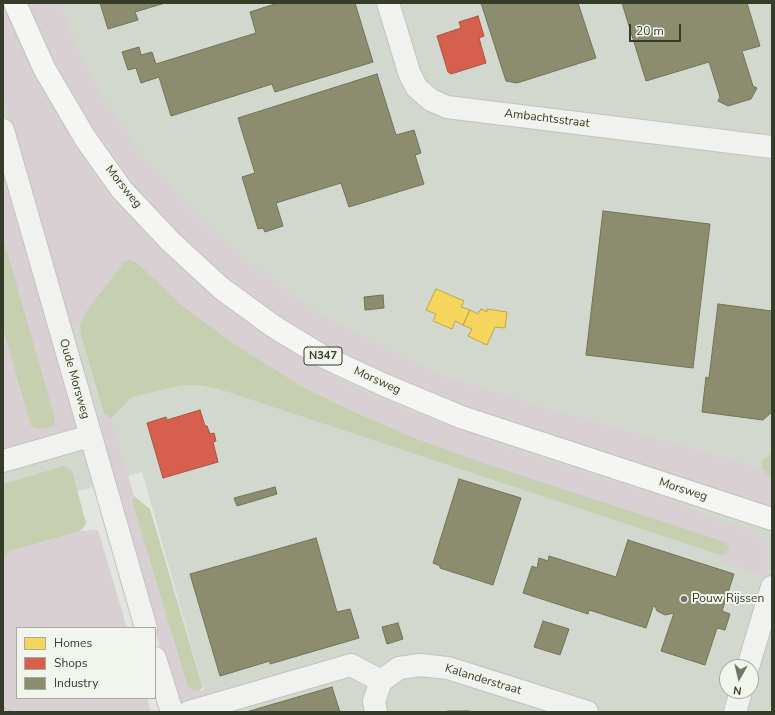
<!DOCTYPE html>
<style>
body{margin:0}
#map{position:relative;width:775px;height:715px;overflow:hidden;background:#e3e5e0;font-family:"Nunito Sans",sans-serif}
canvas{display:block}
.frame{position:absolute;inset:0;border:4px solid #353d28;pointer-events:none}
.legend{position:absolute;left:16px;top:627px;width:140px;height:72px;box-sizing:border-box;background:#f2f5ed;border:1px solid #a6ab9e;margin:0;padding:5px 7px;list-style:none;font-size:12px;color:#353d28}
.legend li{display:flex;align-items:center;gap:8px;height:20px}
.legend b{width:20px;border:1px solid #a6ab9e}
.north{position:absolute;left:719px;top:659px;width:40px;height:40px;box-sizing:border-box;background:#f2f5ed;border:1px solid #a6ab9e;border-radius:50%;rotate:188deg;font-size:11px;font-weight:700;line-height:16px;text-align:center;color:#353d28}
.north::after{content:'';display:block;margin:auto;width:14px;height:18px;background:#727868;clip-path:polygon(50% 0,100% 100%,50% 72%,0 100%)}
.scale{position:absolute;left:629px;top:24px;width:52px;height:18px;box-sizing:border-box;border:2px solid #353d28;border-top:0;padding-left:5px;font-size:12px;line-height:14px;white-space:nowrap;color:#353d28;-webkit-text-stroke:3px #f2f5ed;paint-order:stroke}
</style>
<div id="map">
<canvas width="775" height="715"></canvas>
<div class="frame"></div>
<ul class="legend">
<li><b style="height:11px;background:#f6d55c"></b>Homes</li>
<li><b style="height:11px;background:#d6604d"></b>Shops</li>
<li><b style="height:11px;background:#8c8c6e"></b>Industry</li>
</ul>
<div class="north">N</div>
<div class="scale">20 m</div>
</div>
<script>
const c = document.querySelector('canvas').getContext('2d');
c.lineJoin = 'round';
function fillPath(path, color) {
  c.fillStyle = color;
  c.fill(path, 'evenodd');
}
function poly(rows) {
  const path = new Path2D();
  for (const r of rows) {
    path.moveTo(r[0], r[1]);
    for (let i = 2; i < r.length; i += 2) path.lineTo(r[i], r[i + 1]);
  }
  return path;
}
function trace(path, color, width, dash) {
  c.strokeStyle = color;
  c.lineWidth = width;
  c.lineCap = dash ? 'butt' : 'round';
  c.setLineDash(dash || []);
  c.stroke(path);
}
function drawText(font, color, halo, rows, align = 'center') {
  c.font = font + ' "Nunito Sans",sans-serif';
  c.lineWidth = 4;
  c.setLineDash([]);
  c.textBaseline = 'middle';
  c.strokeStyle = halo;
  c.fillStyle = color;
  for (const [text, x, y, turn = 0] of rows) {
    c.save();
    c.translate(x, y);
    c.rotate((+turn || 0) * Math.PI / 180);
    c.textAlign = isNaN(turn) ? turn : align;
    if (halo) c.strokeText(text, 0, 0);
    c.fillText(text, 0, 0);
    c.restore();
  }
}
fillPath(poly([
 [3,3,772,3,772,712,210,712,142,472,3,514],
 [727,667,751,667,751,691,727,691]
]), '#d3d8ce');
fillPath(poly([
 [3,3,36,77,83,156,103,186,139,227,171,259,227,308,280,345,315,365,350,384,401,407,522,452,670,499,715,519,753,532,763,540,767,549,767,577,721,562,720,555,724,554,414,438,301,386,237,346,185,308,147,272,82,319,80,325,68,325,3,95],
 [24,3,59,3,83,59,96,84,111,110,144,157,195,214,222,239,284,290,333,321,407,360,450,378,553,410,761,468,772,478,772,508,544,439,344,359,243,297,139,198,77,113],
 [3,164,78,426,75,429,3,455,3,328,31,426,55,419,3,238],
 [104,413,111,418,134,496,132,502,187,685,198,691,214,687,219,698,177,707,95,420],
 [98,530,127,628,17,628,17,698,147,698,151,712,3,712,4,556,10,551,80,531]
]), '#d9d0d3');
fillPath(poly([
 [3,238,55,419,54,425,48,428,39,429,31,426,3,328],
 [129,260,137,263,185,308,237,346,301,386,350,410,414,438,483,463,722,541,729,547,729,550,724,554,720,555,219,389,199,385,181,385,132,397,111,418,104,413,81,335,80,325,86,312,124,262],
 [772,453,772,478,761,468,763,460],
 [64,466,72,471,86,523,84,527,80,531,10,551,3,558,3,484],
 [134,496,150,509,202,685,202,688,199,691,193,690,187,685,132,502]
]), '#c6cfaf');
const homes = poly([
 [436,289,464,301,461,307,470,310,463,325,455,321,452,329,433,321,436,314,426,310,436,289],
 [481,309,487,312,487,309,507,312,505,328,495,327,487,345,468,336,472,329,463,325,470,310,478,314,481,309]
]);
fillPath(homes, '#f6d55c');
trace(homes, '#bca74c', 1);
const shops = poly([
 [478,16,484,36,479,38,486,63,451,74,448,72,437,36,461,28,459,22,478,16],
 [200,410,205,426,207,426,210,434,214,433,216,441,213,442,218,462,163,478,147,423,166,417,167,420,200,410]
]);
fillPath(shops, '#d6604d');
trace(shops, '#a65642', 1);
const industry = poly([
 [100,3,165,3,135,12,138,20,108,29,100,3],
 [278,3,355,3,373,62,275,92,272,84,171,116,159,77,141,83,136,68,128,70,122,52,139,47,141,55,152,52,156,64,256,33,250,12,278,3],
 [481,3,578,3,596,58,517,83,506,81,481,3],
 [622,3,747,3,760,46,742,51,753,86,757,88,751,99,728,106,718,101,720,97,709,62,646,81,622,3],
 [377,74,396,135,414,130,421,153,415,155,424,184,349,207,341,183,276,203,283,226,265,232,263,228,258,229,242,177,255,173,238,118,377,74],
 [603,211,710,224,693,368,586,355,603,211],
 [383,295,384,308,365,310,364,297,383,295],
 [718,304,772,311,772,412,763,420,702,412,706,377,709,378,718,304],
 [459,479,521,498,493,585,440,568,440,566,433,563,459,479],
 [275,487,277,494,237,506,234,498,275,487],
 [316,538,337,612,350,609,359,638,270,664,270,661,220,676,190,574,316,538],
 [628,540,734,574,722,611,730,614,725,630,717,628,705,665,661,651,674,613,665,615,657,611,655,606,653,607,646,628,589,610,588,614,523,593,532,566,537,568,539,558,548,561,549,556,616,577,628,540],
 [543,621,569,629,560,655,534,647,543,621],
 [398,623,403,639,387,644,382,627,398,623],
 [332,687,340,712,246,712,332,687],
 [448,711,470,711,470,712,448,712,448,711]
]);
fillPath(industry, '#8c8c6e');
trace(industry, '#727459', 1);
const minor = poly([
 [388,3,410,75,417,88,431,100,447,107,772,147],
 [3,130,146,628],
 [3,461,90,436],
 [155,658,172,712],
 [748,667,772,587],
 [189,712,351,665,381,681],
 [376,712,374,701,381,681,399,668,420,665,448,668,587,712],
 [735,712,741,691]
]);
const major = poly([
 [15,3,44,68,85,138,122,190,171,242,221,288,273,326,322,356,382,384,461,417,772,519]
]);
trace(minor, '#c1c3be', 24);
trace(major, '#c0c3bc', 24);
trace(poly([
 [3,708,12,712]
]), '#c3c5be', 2.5, [3, 3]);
trace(minor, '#f1f1ef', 22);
trace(major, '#f5f5f4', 22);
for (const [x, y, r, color] of [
 [684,599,4,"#727868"]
]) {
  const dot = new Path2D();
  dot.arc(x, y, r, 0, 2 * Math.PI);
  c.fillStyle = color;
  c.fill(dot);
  trace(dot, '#f2f5ed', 1.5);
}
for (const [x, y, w] of [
 [323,356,38]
]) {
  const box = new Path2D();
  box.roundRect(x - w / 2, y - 9, w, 18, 3);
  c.fillStyle = '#f2f5ed';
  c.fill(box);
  trace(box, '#353d28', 1);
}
drawText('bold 11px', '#353d28', null, [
 ["N347",323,356]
]);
drawText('12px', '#353d28', '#f2f5ed', [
 ["Ambachtsstraat",547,119,7],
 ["Morsweg",123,187,51],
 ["Oude Morsweg",74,379,74],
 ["Morsweg",377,381,24],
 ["Morsweg",683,490,18],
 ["Kalanderstraat",483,680,17]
]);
drawText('12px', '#353d28', '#f2f5ed', [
 ["Pouw Rijssen",692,599]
], 'left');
</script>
